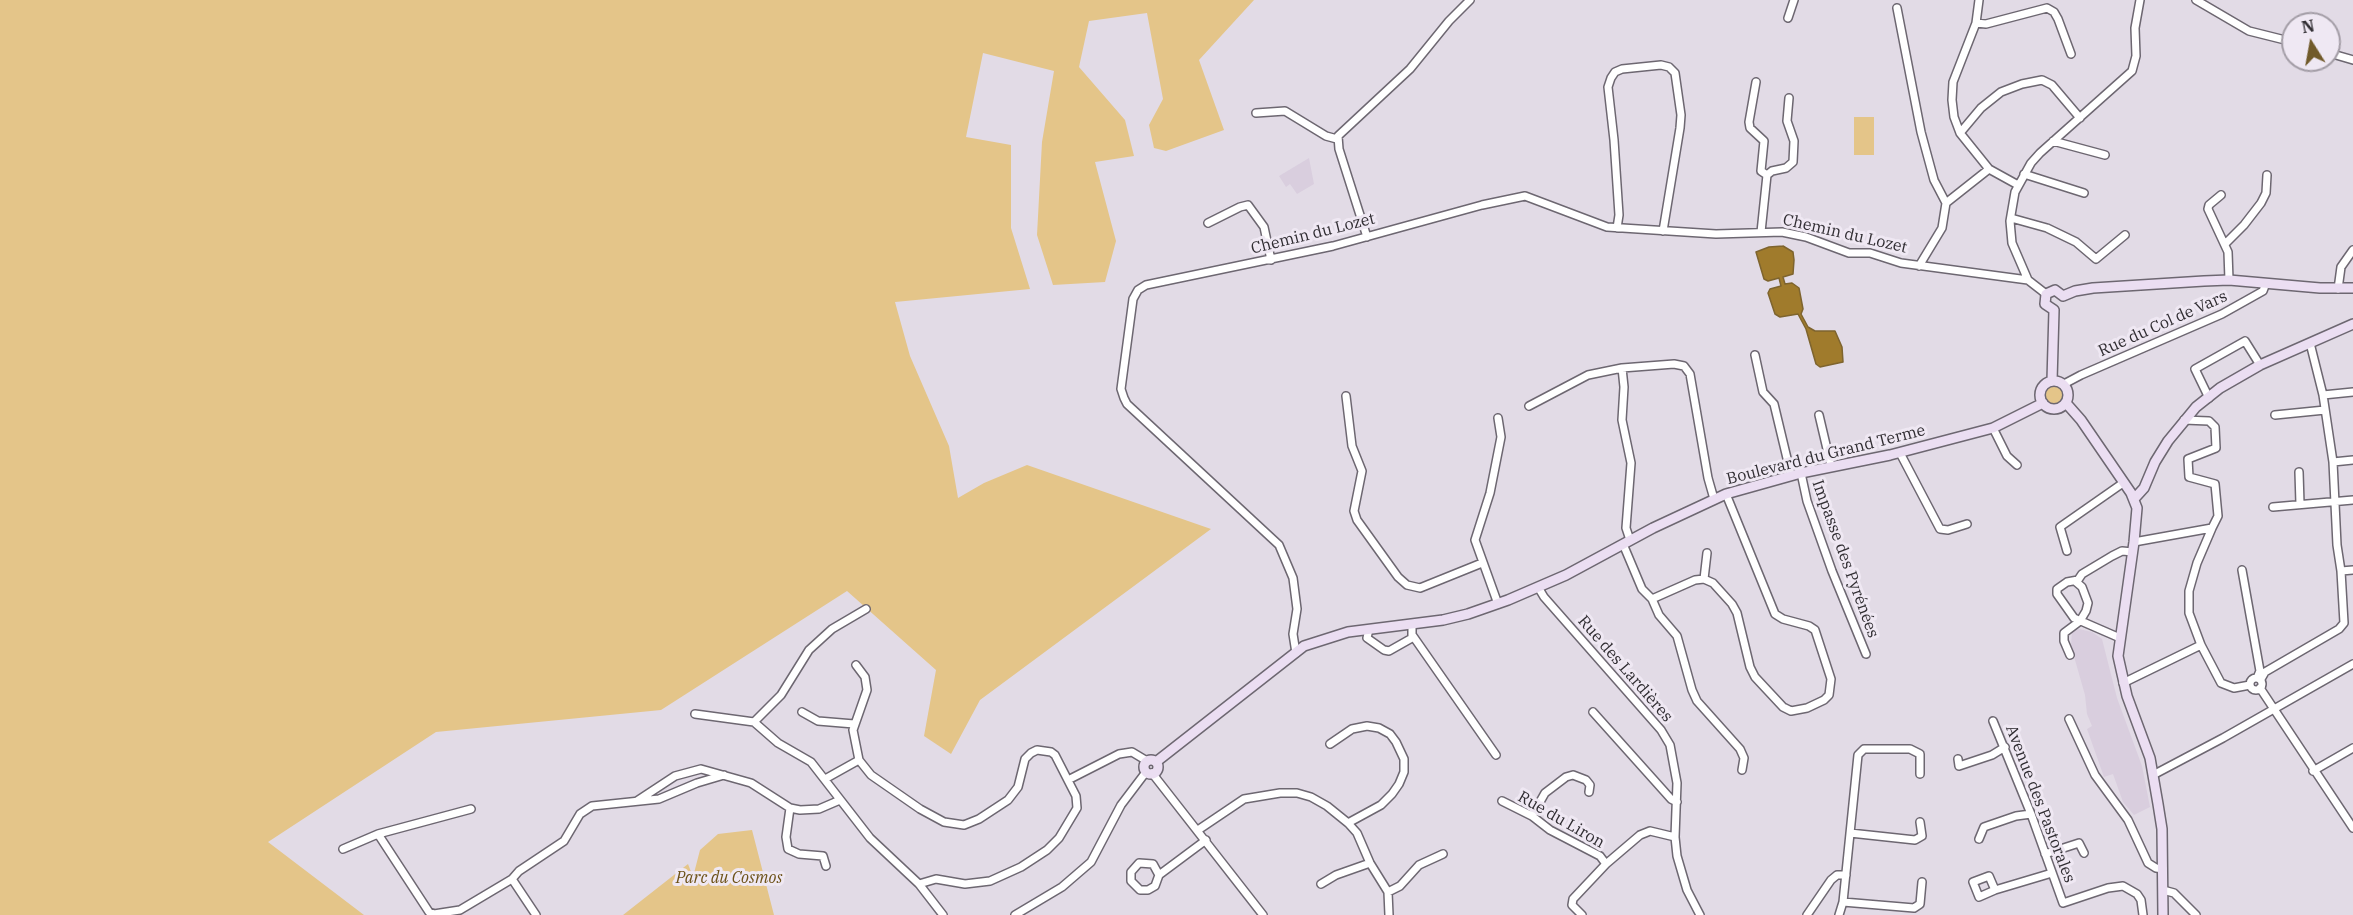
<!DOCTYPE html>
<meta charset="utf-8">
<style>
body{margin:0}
#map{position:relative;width:2353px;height:915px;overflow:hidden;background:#e2dbe6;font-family:"IBM Plex Serif",serif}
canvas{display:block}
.north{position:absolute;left:2281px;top:12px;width:60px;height:60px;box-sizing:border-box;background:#efe8f3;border:2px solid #a39da6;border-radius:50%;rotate:349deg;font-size:16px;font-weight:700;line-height:24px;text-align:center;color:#302d32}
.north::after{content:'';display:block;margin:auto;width:21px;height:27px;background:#715a2a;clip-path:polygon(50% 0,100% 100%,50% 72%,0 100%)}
</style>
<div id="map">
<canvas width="2353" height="915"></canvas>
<div class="north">N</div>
</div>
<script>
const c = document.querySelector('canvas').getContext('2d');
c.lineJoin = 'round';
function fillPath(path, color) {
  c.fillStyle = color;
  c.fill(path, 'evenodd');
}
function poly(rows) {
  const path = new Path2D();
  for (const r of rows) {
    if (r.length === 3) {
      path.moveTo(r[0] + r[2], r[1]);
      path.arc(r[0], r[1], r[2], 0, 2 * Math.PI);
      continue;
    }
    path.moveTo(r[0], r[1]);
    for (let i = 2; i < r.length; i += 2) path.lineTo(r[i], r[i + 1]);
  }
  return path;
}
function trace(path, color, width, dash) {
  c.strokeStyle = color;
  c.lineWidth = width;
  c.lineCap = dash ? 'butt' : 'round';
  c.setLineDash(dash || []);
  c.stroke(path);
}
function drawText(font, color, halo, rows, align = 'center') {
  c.font = font + ' "IBM Plex Serif",serif';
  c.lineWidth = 6;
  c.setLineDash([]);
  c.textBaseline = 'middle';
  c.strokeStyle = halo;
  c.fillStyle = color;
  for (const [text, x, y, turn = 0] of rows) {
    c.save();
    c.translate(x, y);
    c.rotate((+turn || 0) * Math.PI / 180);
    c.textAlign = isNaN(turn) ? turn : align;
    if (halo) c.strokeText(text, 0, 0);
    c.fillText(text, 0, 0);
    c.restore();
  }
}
fillPath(poly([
 [1309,158,1314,184,1297,194,1290,184,1286,187,1279,176],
 [2079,629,2092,632,2102,639,2117,698,2142,766,2150,807,2134,815,2123,802,2113,774,2104,777,2087,729,2092,726,2087,714,2085,695,2071,646,2072,631]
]), '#d9cede');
fillPath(poly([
 [0,0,1254,0,1199,60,1224,130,1166,151,1154,148,1149,125,1163,99,1147,13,1089,21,1079,67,1125,120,1134,156,1095,162,1116,241,1105,282,1053,285,1037,235,1042,142,1054,71,983,53,966,137,1011,145,1011,228,1030,289,895,302,910,356,949,446,958,498,984,483,1027,465,1211,529,980,700,951,754,924,736,936,670,847,591,661,710,436,732,268,842,364,915,0,915],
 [1854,117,1874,117,1874,155,1854,155],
 [2054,395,9],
 [752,830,774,915,623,915,688,864,693,877,700,850,718,834]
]), '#e4c589');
const water = poly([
 [1783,246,1793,252,1794,260,1793,274,1783,277,1785,284,1792,283,1799,288,1803,309,1801,314,1808,327,1815,331,1835,331,1842,347,1843,362,1820,367,1816,364,1806,329,1798,314,1780,317,1775,314,1768,293,1770,289,1781,286,1779,278,1768,281,1764,279,1756,252,1769,247,1783,246]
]);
fillPath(water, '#a07b2c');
trace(water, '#7e642e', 1.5);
const street = poly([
 [1979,0,1976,23,1953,82,1952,100,1954,117,1960,133,1989,169,2018,185],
 [2196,0,2249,31,2293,42],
 [1897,8,1921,132,1934,180,1946,203,1942,228,1919,266],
 [1788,18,1794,0],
 [1976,23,1986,24,2047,8,2054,12,2058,19,2071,54],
 [2329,53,2353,60],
 [1756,82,1749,122,1750,128,1764,141,1761,171,1767,175],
 [1256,113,1285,111,1326,136,1337,139],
 [1960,133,1981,108,2001,92,2022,84,2042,80,2052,85,2080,118],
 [2053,141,2105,155],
 [2024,174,2084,193],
 [2221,195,2209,205,2208,209,2228,252,2229,280],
 [1946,203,1989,169],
 [2011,218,2047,228,2076,242,2096,259,2125,235],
 [1208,223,1240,207,1248,205,1264,227,1271,260],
 [1617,228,1619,215,1614,140,1608,87,1611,78,1615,72,1622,69,1661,65,1669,67,1675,73,1681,115,1680,128,1663,231],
 [1761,232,1767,175,1772,171,1786,168,1793,162,1794,141,1787,121,1789,98],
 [1367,237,1339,149,1338,136,1410,69,1449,21,1470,0],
 [2225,244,2244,225,2261,203,2266,193,2267,175],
 [2338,289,2341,267,2353,250],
 [2046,294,2028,280,2012,243,2010,221,2015,192,2031,163,2040,153,2132,71,2136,56,2135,28,2140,0],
 [2310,343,2323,395,2333,462,2337,545,2341,571],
 [1755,355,1763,392,1774,404,1791,475],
 [1622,368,1624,387,1622,420,1631,463,1626,528,1630,540],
 [2064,384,2081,375,2222,314,2263,291,2266,283],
 [2323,395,2353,392],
 [1346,396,1352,446,1362,471,1354,511,1357,520,1398,577,1407,585,1420,588,1482,563],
 [2209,398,2195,369,2245,341,2260,365],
 [1529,406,1588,375,1622,368,1674,364,1684,366,1690,374,1708,478,1714,499],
 [1819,415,1831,466],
 [2275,415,2325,410],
 [1993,428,2007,456,2017,465],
 [1900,453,1940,529,1948,530,1967,524],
 [2333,462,2353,460],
 [2299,472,2300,504],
 [1801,473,1807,501,1832,571,1866,654],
 [2273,507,2353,500],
 [2212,528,2197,563,2189,591,2189,613,2201,645,2221,683,2234,688,2250,685],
 [2134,542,2212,528,2218,516,2215,484,2189,477,2188,459,2216,448,2215,427,2209,421,2184,420],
 [1623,544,1642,589,1652,599,1695,580,1704,579,1713,583,1732,604,1737,613,1750,667,1755,677,1783,707,1791,711,1807,708,1824,700,1829,695,1831,679,1815,630,1809,626,1783,619,1775,614,1726,494],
 [2067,551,2060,527,2123,483],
 [2242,570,2260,671,2257,678],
 [1704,579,1707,553],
 [1538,587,1544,597,1661,730,1670,745,1677,783,1675,837,1677,856,1687,890,1700,915],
 [1652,599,1659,615,1677,636,1692,690,1697,701,1740,749,1744,758,1742,770],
 [1498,604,1475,540,1490,493,1501,437,1498,418],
 [1369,629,1367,638,1384,650,1389,651,1412,638,1412,624],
 [1413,636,1496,755],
 [2120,638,2074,618,2057,594,2057,589,2067,582,2078,580,2082,574,2112,556,2122,551,2133,552],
 [1296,653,1293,634,1297,609,1293,578,1279,545,1127,404,1124,398,1121,389,1133,299,1138,290,1146,285,1333,246,1482,205,1525,196,1607,227,1716,234,1782,232,1806,237,1849,253,1870,253,1901,263,2028,280],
 [2070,655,2064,641,2064,633,2080,621,2086,611,2088,603,2082,587,2075,581],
 [856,665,865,677,867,690,853,730,859,760,871,775,920,809,944,822,964,825,979,819,1008,800,1018,787,1025,759,1031,753,1037,750,1051,752,1055,755,1076,796,1077,808,1059,838,1047,850,1021,867,990,881,965,884,936,879,919,884],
 [2256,684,6],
 [2261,679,2265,672,2339,629,2344,623,2341,571,2353,570],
 [2123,683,2201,645],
 [2260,688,2353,828],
 [802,712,818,721,854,724],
 [1593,712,1671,799,1677,802],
 [695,714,754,722,781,695,809,650,832,629,866,609],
 [2069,719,2095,775,2128,820,2148,863,2156,868,2163,869],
 [1993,721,2031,814,2063,903,2108,888,2123,886,2137,894,2141,900,2143,915],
 [754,722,778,743,811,762,870,838,919,884,943,915],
 [1330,744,1352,729,1367,726,1379,728,1390,734,1396,742,1404,759,1404,772,1399,784,1392,794,1381,805,1348,823],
 [1958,759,1959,766,1992,755,2005,747],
 [2313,771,2353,748],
 [1152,773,1263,915],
 [2153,775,2223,738,2353,664],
 [825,779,859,760],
 [1068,780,1119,754,1132,752,1147,761],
 [637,801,675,776,701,769,751,783,790,808,800,810,819,809,840,800],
 [1502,801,1532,816,1550,830,1600,856,1606,864],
 [790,808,786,837,788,849,799,854,823,856,826,866],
 [471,809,378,834,429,912,434,914,460,910,512,879,519,871,564,841,580,814,592,806,659,799,697,783,724,775],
 [1532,816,1545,793,1566,777,1573,775,1586,780,1590,785,1589,792],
 [1198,830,1244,799,1280,793,1297,793,1311,797,1327,806,1348,823,1357,833,1370,863,1388,892,1389,915],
 [1850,833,1915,840,1922,836,1920,822],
 [1979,839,1984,827,2016,816,2031,814],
 [343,849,378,834],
 [2045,854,2079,843,2084,853],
 [1159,875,1153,864,1139,863,1131,872,1131,881,1140,890,1148,890,1155,886,1159,875,1206,840],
 [512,879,536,915],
 [1321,884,1336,875,1370,863],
 [1995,890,1979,897,1973,882,1989,876,1995,890,2052,873],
 [2163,890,2174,893,2196,915],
 [1388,892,1400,886,1419,865,1443,854],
 [1843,902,1914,908,1920,904,1922,882],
 [1015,915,1062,887,1091,862,1121,805,1146,772],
 [1582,915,1572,905,1573,899,1606,864,1640,835,1650,831,1675,837],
 [1807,915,1831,880,1837,875,1846,875],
 [1839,915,1843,902,1858,755,1864,749,1910,749,1920,754,1920,774]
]);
const secondary = poly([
 [2063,296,2075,291,2093,288,2204,281,2229,280,2320,288,2353,288],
 [2054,310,2045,304,2046,294,2055,290,2063,296],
 [2054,395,14],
 [2052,381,2054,310],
 [2066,403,2081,420,2131,493,2137,508,2134,542,2118,656,2127,696,2150,758,2158,804,2162,829,2163,915],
 [2134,499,2144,488,2155,462,2168,441,2196,407,2220,388,2260,365,2353,324],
 [1151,767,7],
 [1156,762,1304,646,1348,632,1443,620,1468,614,1508,600,1566,575,1653,528,1726,494,1801,473,1890,455,1993,428,2043,403]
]);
trace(street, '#6d6771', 10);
trace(secondary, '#6d6771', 12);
trace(street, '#fff', 7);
trace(secondary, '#ebdef2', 9);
drawText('16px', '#302d32', '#efe8f3', [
 ["Chemin du Lozet",1313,234,-14],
 ["Chemin du Lozet",1845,234,13],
 ["Rue du Col de Vars",2163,324,-24],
 ["Boulevard du Grand Terme",1826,455,-14],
 ["Impasse des Pyrénées",1845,559,70],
 ["Rue des Lardières",1625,669,49],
 ["Avenue des Pastorales",2040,804,69],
 ["Rue du Liron",1561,820,30]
]);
drawText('italic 16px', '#6c5117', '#efe8f3', [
 ["Parc du Cosmos",729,878]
]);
</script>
